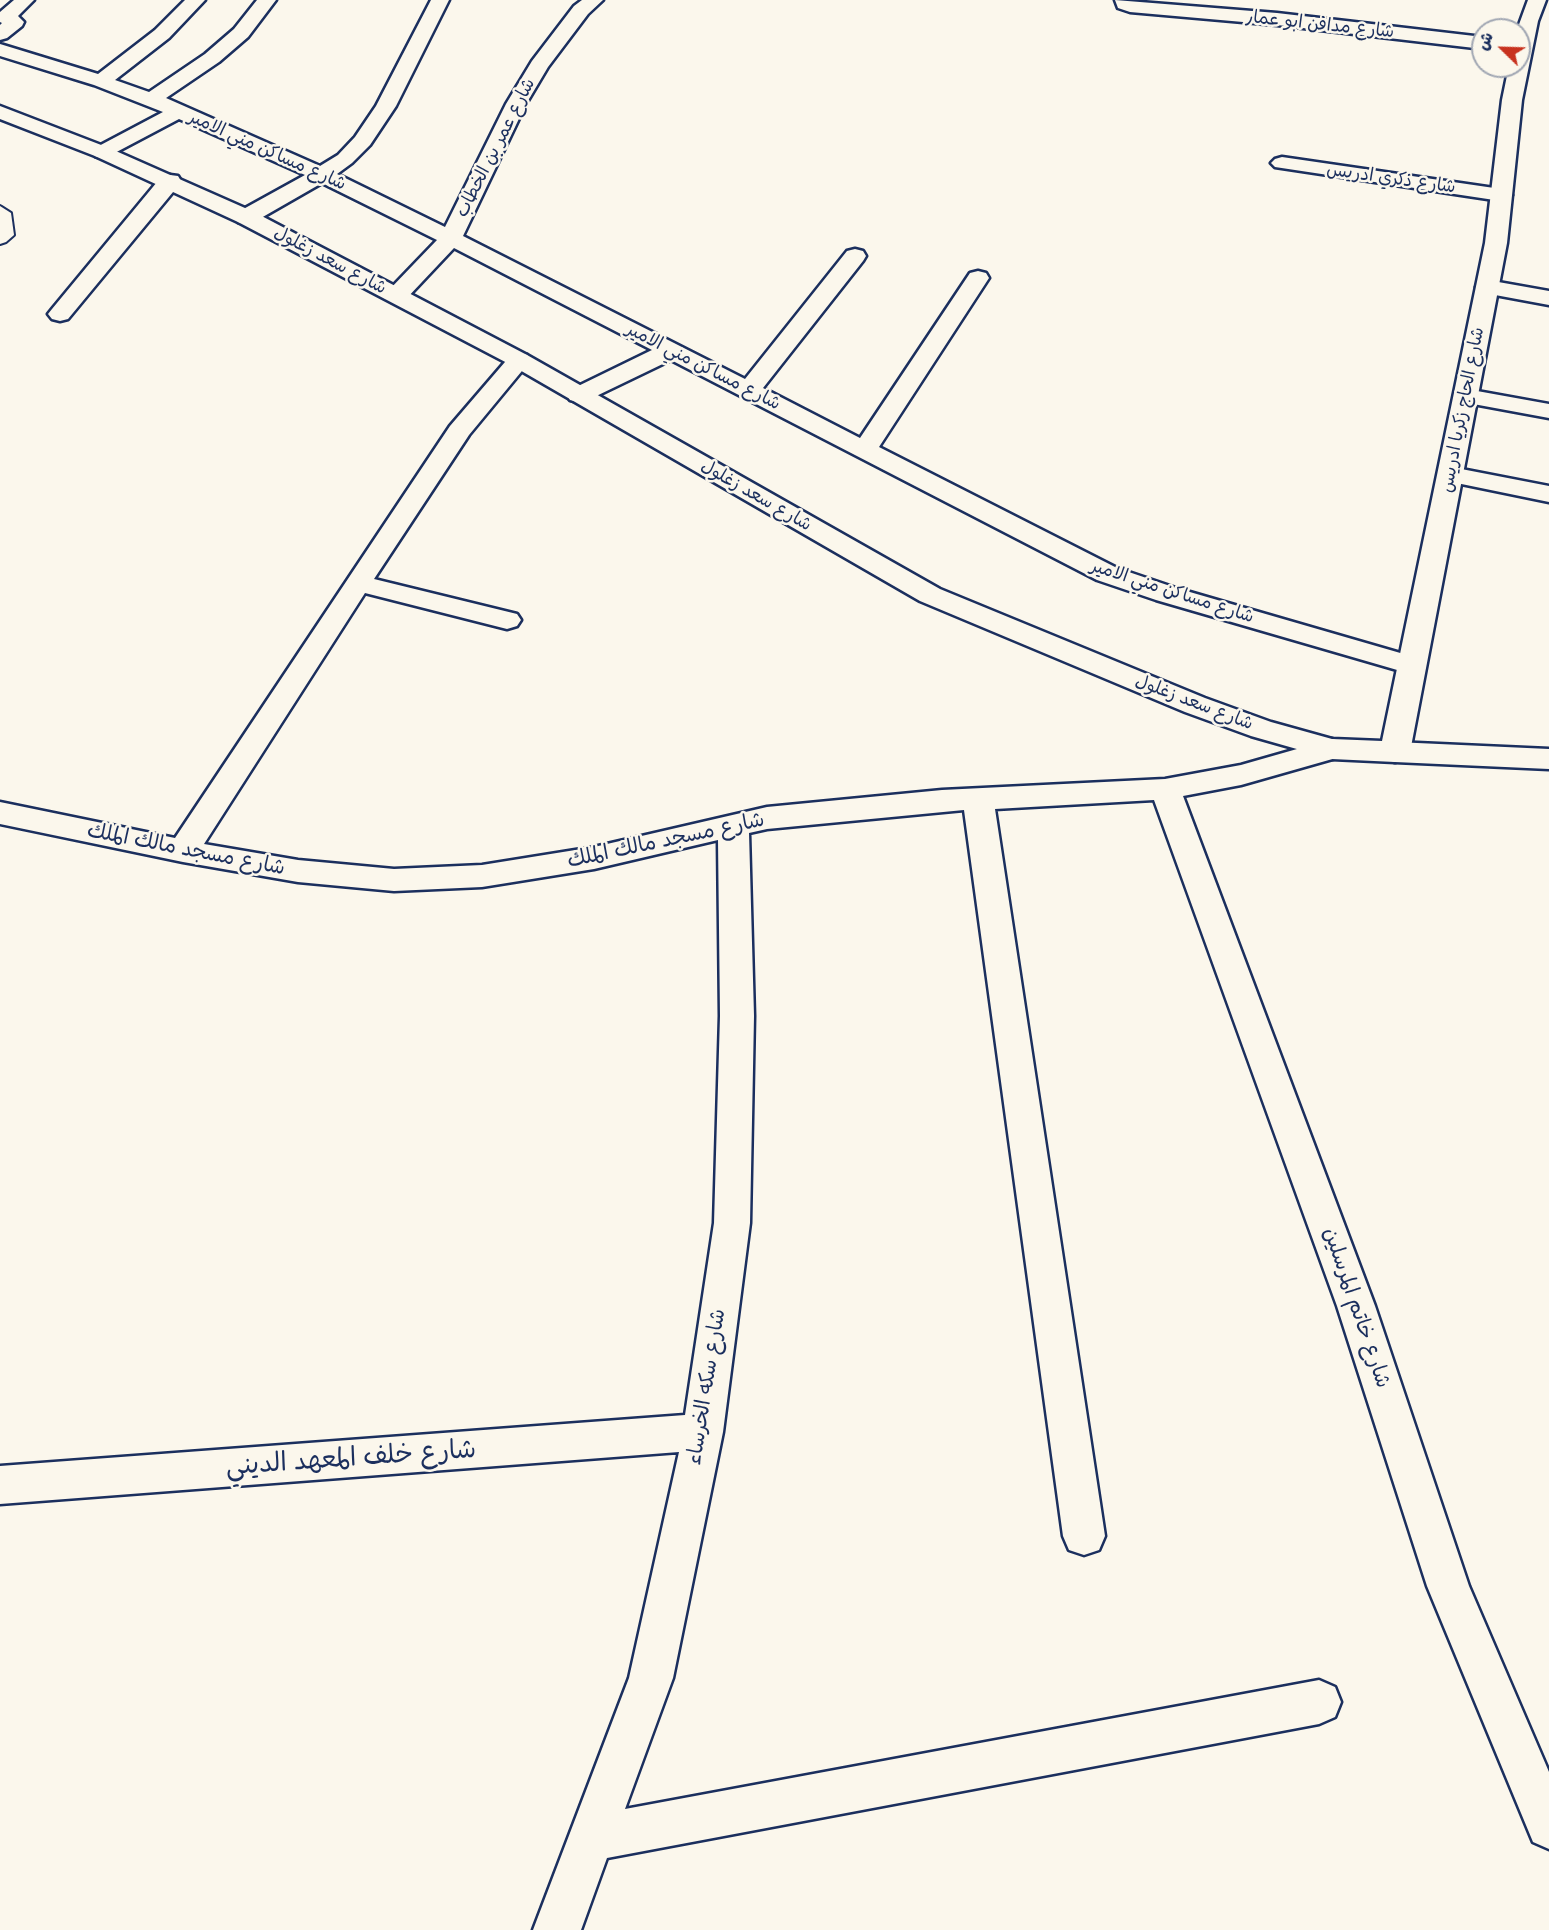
<!DOCTYPE html>
<meta charset="utf-8">
<style>
body{margin:0}
#map{position:relative;width:1549px;height:1930px;overflow:hidden;background:#fbf7ec;font-family:"Balsamiq Sans","Playpen Sans Arabic",sans-serif}
canvas{display:block}
.north{position:absolute;left:1471px;top:18px;width:60px;height:60px;box-sizing:border-box;background:#fbf7ec;border:2px solid #a1a7b3;border-radius:50%;rotate:293deg;font-size:16px;font-weight:700;line-height:24px;text-align:center;color:#1b2f5e}
.north::after{content:'';display:block;margin:auto;width:21px;height:27px;background:#c8321e;clip-path:polygon(50% 0,100% 100%,50% 72%,0 100%)}
</style>
<div id="map">
<canvas width="1549" height="1930"></canvas>
<div class="north">ش</div>
</div>
<script>
const c = document.querySelector('canvas').getContext('2d');
c.lineJoin = 'round';
function poly(rows) {
  const path = new Path2D();
  for (const r of rows) {
    path.moveTo(r[0], r[1]);
    for (let i = 2; i < r.length; i += 2) path.lineTo(r[i], r[i + 1]);
  }
  return path;
}
function trace(path, color, width, dash) {
  c.strokeStyle = color;
  c.lineWidth = width;
  c.lineCap = dash ? 'butt' : 'round';
  c.setLineDash(dash || []);
  c.stroke(path);
}
function fillPath(path, color) {
  c.fillStyle = color;
  c.fill(path, 'evenodd');
}
function drawText(font, color, halo, rows, align = 'center') {
  c.font = font + ' "Balsamiq Sans","Playpen Sans Arabic",sans-serif';
  c.lineWidth = 5;
  c.setLineDash([]);
  c.textBaseline = 'middle';
  c.strokeStyle = halo;
  c.fillStyle = color;
  for (const [text, x, y, turn = 0] of rows) {
    c.save();
    c.translate(x, y);
    c.rotate((+turn || 0) * Math.PI / 180);
    c.textAlign = isNaN(turn) ? turn : align;
    if (halo) c.strokeText(text, 0, 0);
    c.fillText(text, 0, 0);
    c.restore();
  }
}
const lane = poly([
 [0,206,11,213,14,235,6,242,0,244,0,206]
]);
const street = poly([
 [14,0,34,0,18,16,24,22,22,26,7,38,0,40,0,25,2,23,0,22,0,12,14,0],
 [185,0,205,0,169,38,115,80,149,92,205,54,234,29,257,0,276,0,248,37,219,62,166,98,320,166,338,155,355,137,376,106,431,0,449,0,396,106,370,145,352,163,337,174,445,227,506,104,532,61,574,6,582,0,603,0,588,14,548,67,526,104,463,236,745,379,847,251,855,249,863,251,866,256,863,261,763,388,860,438,970,273,978,271,986,273,989,278,879,447,1117,568,1176,588,1421,659,1425,665,1421,671,1411,674,1156,600,1097,580,671,360,588,400,579,402,570,400,567,395,570,390,652,350,454,248,405,300,397,302,389,300,386,295,389,290,437,240,322,183,254,222,246,224,238,222,235,217,238,212,305,175,179,119,109,156,102,158,95,156,92,152,95,148,163,112,94,85,0,56,0,44,98,74,155,30,185,0],
 [1115,0,1277,13,1483,37,1483,49,1277,25,1130,12,1118,8,1115,0],
 [1282,157,1501,189,1509,190,1512,195,1509,200,1501,201,1275,167,1271,163,1275,159,1282,157],
 [170,175,178,176,181,181,178,186,68,319,60,321,52,319,48,314,52,309,162,176,170,175],
 [1487,280,1549,291,1549,305,1479,292,1476,287,1479,282,1487,280],
 [519,353,527,355,531,360,469,435,374,579,517,614,521,620,517,626,507,629,365,593,204,844,298,860,394,869,482,865,594,847,767,807,942,790,1165,779,1241,765,1332,739,1343,742,1347,749,1343,756,1241,785,1183,796,1375,1306,1469,1586,1549,1772,1549,1849,1533,1842,1427,1586,1337,1306,1154,800,995,809,1105,1536,1099,1550,1084,1555,1069,1550,1063,1536,964,810,767,829,749,833,754,1016,750,1223,723,1432,673,1678,625,1809,1319,1680,1335,1687,1341,1702,1335,1717,1319,1724,607,1858,581,1930,533,1930,629,1678,679,1452,0,1504,0,1466,685,1415,714,1223,720,1016,718,840,594,869,482,887,394,891,298,882,183,862,0,824,0,802,175,838,450,426,511,355,519,353],
 [1466,389,1549,404,1549,418,1457,401,1454,396,1457,391,1466,389],
 [1451,467,1549,486,1549,502,1442,480,1438,475,1442,470,1451,467],
 [1395,742,1549,749,1549,769,1395,762,1384,759,1380,752,1384,745,1395,742]
]);
const secondary = poly([
 [1528,0,1546,0,1538,21,1522,100,1507,243,1410,752,1406,759,1395,762,1332,759,1251,736,1185,712,920,601,511,365,238,222,95,156,0,119,0,106,109,148,254,212,527,355,940,589,1205,698,1271,722,1332,739,1382,741,1485,243,1502,100,1509,66,1519,66,1517,30,1528,0]
]);
trace(lane, '#1b2f5e', 4);
trace(street, '#1b2f5e', 5);
trace(secondary, '#1b2f5e', 5);
fillPath(lane, '#fbf7ec');
fillPath(street, '#fbf7ec');
fillPath(secondary, '#fbf7ec');
drawText('18px', '#1b2f5e', '#fbf7ec', [
 ["شارع مدافن ابو عمار",1320,25,6],
 ["شارع عمر بن الخطاب",496,148,-63],
 ["شارع مساكن مني الامير",267,151,24],
 ["شارع ذكري ادريس",1391,179,8],
 ["شارع سعد زغلول",330,261,28],
 ["شارع مساكن مني الامير",703,367,27],
 ["شارع الحاج زكريا ادريس",1463,410,-79],
 ["شارع سعد زغلول",756,496,30],
 ["شارع مساكن مني الامير",1172,592,18],
 ["شارع سعد زغلول",1194,703,21]
]);
drawText('21px', '#1b2f5e', '#fbf7ec', [
 ["شارع مسجد مالك الملك",666,841,-12],
 ["شارع مسجد مالك الملك",186,850,11],
 ["شارع خاتم المرسلين",1356,1308,71],
 ["شارع سكه الخرساء",707,1387,-81]
]);
drawText('26px', '#1b2f5e', '#fbf7ec', [
 ["شارع خلف المعهد الديني",351,1459,-4]
]);
</script>
